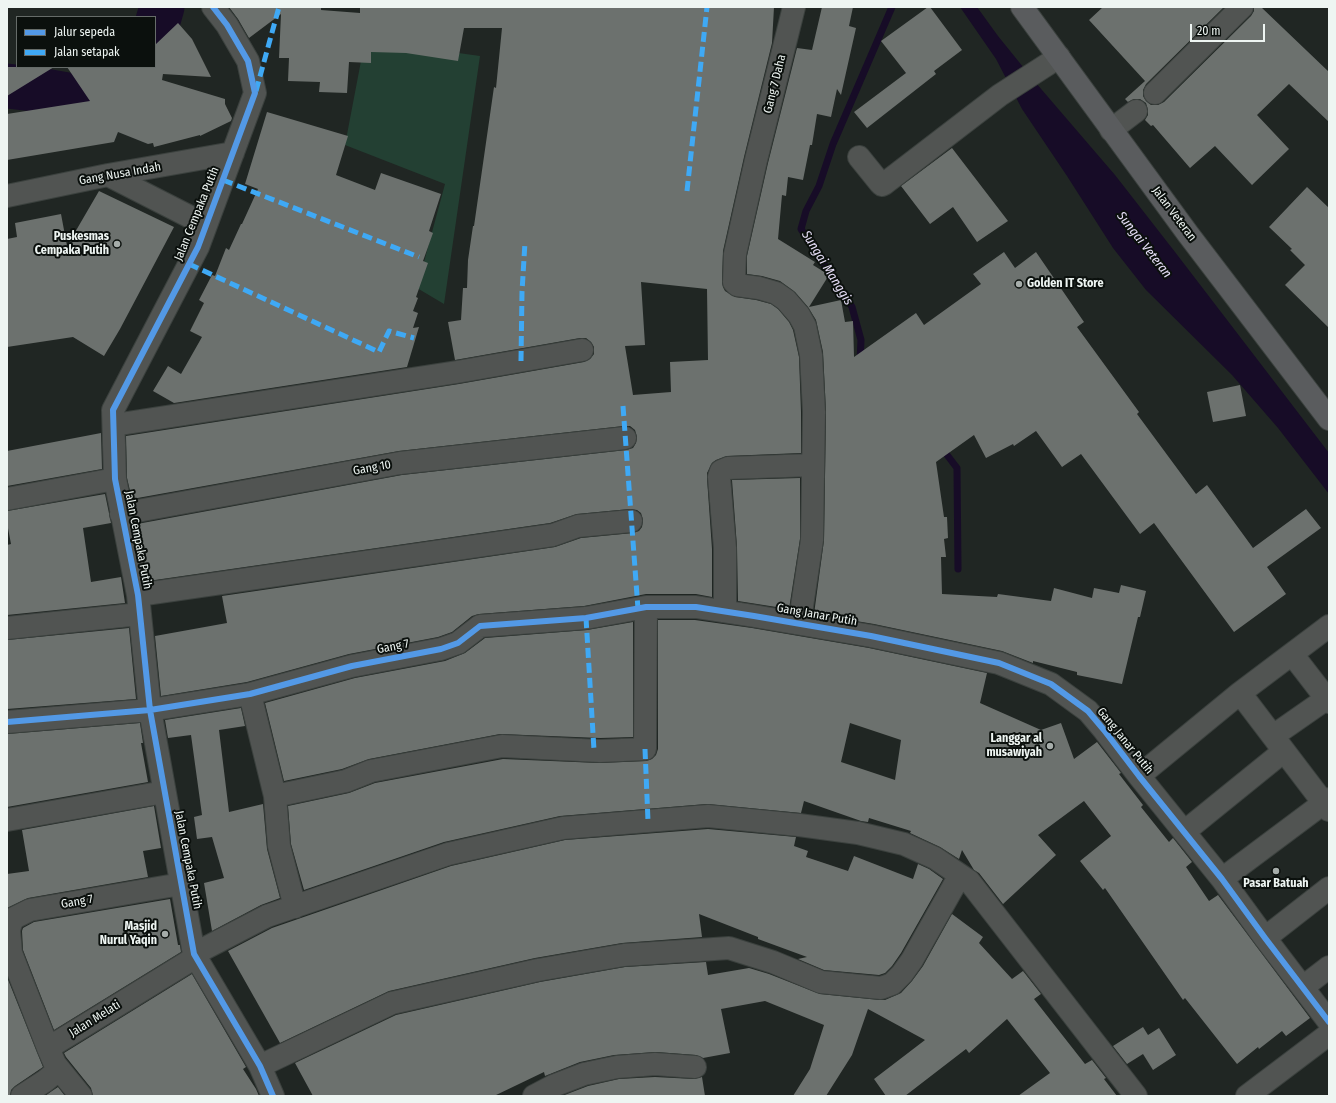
<!DOCTYPE html>
<style>
body{margin:0}
#map{position:relative;width:1336px;height:1103px;overflow:hidden;background:#202623;font-family:"Fira Sans Condensed",sans-serif}
canvas{display:block}
.frame{position:absolute;inset:0;border:8px solid #eef5f2;pointer-events:none}
.legend{position:absolute;left:16px;top:16px;width:140px;height:52px;box-sizing:border-box;background:#0b100d;border:1px solid #666c69;margin:0;padding:5px 7px;list-style:none;font-size:12px;color:#eef5f2}
.legend li{display:flex;align-items:center;gap:8px;height:20px}
.legend b{width:20px;border:1px solid #666c69}
.scale{position:absolute;left:1190px;top:24px;width:75px;height:18px;box-sizing:border-box;border:2px solid #eef5f2;border-top:0;padding-left:5px;font-size:12px;line-height:14px;white-space:nowrap;color:#eef5f2;-webkit-text-stroke:3px #0b100d;paint-order:stroke}
</style>
<div id="map">
<canvas width="1336" height="1103"></canvas>
<div class="frame"></div>
<ul class="legend">
<li><b style="height:5px;background:#5399e6"></b>Jalur sepeda</li>
<li><b style="height:5px;background:#3fa9f5"></b>Jalan setapak</li>
</ul>
<div class="scale">20 m</div>
</div>
<script>
const c = document.querySelector('canvas').getContext('2d');
c.lineJoin = 'round';
function fillPath(path, color) {
  c.fillStyle = color;
  c.fill(path, 'evenodd');
}
function poly(rows) {
  const path = new Path2D();
  for (const r of rows) {
    path.moveTo(r[0], r[1]);
    for (let i = 2; i < r.length; i += 2) path.lineTo(r[i], r[i + 1]);
  }
  return path;
}
function trace(path, color, width, dash) {
  c.strokeStyle = color;
  c.lineWidth = width;
  c.lineCap = dash ? 'butt' : 'round';
  c.setLineDash(dash || []);
  c.stroke(path);
}
function drawText(font, color, halo, rows, align = 'center') {
  c.font = font + ' "Fira Sans Condensed",sans-serif';
  c.lineWidth = 4;
  c.setLineDash([]);
  c.textBaseline = 'middle';
  c.strokeStyle = halo;
  c.fillStyle = color;
  for (const [text, x, y, turn = 0] of rows) {
    c.save();
    c.translate(x, y);
    c.rotate((+turn || 0) * Math.PI / 180);
    c.textAlign = isNaN(turn) ? turn : align;
    if (halo) c.strokeText(text, 0, 0);
    c.fillText(text, 0, 0);
    c.restore();
  }
}
fillPath(poly([
 [365,40,480,56,444,304,417,288,445,184,345,145]
]), '#234033');
fillPath(poly([
 [960,7,977,7,998,36,1036,83,1115,175,1175,252,1329,453,1329,494,1278,428,1232,375,1146,290,1113,248,1067,176,1022,109,996,59]
]), '#170c27');
trace(poly([
 [860,362,861,340,852,307,801,229,806,211,819,186,833,144,892,7],
 [941,447,957,468,958,569]
]), '#170c27', 7);
trace(poly([
 [155,31,162,7],
 [7,86,33,89,78,97,109,85,129,67]
]), '#170c27', 45);
fillPath(poly([
 [229,7,321,7,321,10,360,13,360,7,774,7,772,43,744,157,723,251,722,282,723,287,725,291,735,297,756,300,771,304,778,309,789,322,793,330,799,357,801,412,801,453,727,456,716,460,712,463,707,473,707,478,712,549,712,597,696,594,646,594,584,606,479,614,472,616,452,632,438,637,349,654,247,682,161,696,155,636,227,623,222,596,555,547,581,538,633,533,639,531,642,527,643,520,641,513,637,510,630,509,577,514,550,523,148,581,137,524,402,475,626,450,633,448,636,443,637,437,635,430,630,426,624,426,399,451,132,499,127,478,126,436,459,384,584,362,590,359,594,354,594,347,591,342,586,338,580,338,455,360,448,322,461,320,463,288,467,288,468,260,473,226,474,226,494,87,496,88,502,28,464,28,458,61,406,53,371,52,371,63,349,62,347,93,319,92,320,82,288,81,289,58,279,58,281,14,249,38,238,19],
 [641,282,707,289,708,360,670,362,671,392,633,395,625,346,645,345],
 [822,7,853,7,849,26,856,28,841,95,837,89,831,117,817,114,812,145,810,145,803,180,788,177,786,196,782,195,778,239,815,262,813,265,829,275,809,307,841,300,845,322,853,321,854,357,916,313,924,325,981,284,973,274,1004,252,1015,268,1036,252,1084,322,1077,327,1139,412,1137,414,1196,494,1207,485,1253,548,1306,509,1321,528,1267,567,1286,594,1234,632,1154,523,1140,534,1081,454,1062,467,1036,431,1014,446,1013,444,986,458,974,435,936,462,944,517,947,517,948,538,944,539,946,557,941,557,942,594,997,597,998,594,1051,601,1054,588,1092,598,1094,588,1119,593,1121,585,1146,591,1140,617,1138,617,1122,684,1077,675,1077,672,1033,661,1033,663,1002,651,874,624,814,614,824,540,826,412,823,352,816,320,808,307,795,292,780,281,762,276,747,274,747,256,768,163,797,48,812,50],
 [928,7,930,7,962,50,934,71,936,74,867,128,854,112,906,73,881,41],
 [1103,7,1224,7,1146,84,1143,90,1143,96,1146,101,1151,105,1158,105,1164,102,1251,16,1254,11,1254,7,1261,7,1329,72,1329,122,1289,84,1257,115,1289,149,1252,185,1215,146,1190,168,1153,125,1151,126,1145,120,1148,115,1148,110,1146,103,1140,99,1134,99,1128,102,1125,99,1145,81,1089,20],
 [178,23,192,39,211,77,163,74,162,80,225,99,225,104,232,118,231,121,200,136,200,135,154,147,153,143,148,144,118,132,114,142,7,160,7,114,90,101,67,67,155,67,155,45],
 [7,67,54,67,7,96],
 [267,112,348,136,336,175,375,190,381,173,441,194,429,231,433,233,423,261,428,263,416,297,418,298,413,311,418,313,413,328,419,327,407,367,174,403,153,391,168,366,181,374,202,337,190,331,204,303,199,300,212,275,215,276,226,248,229,250,241,224,242,224,258,189,245,184],
 [952,148,1008,221,977,242,953,207,930,224,901,186],
 [1307,187,1329,208,1329,328,1285,285,1305,265,1290,250,1292,249,1269,227],
 [99,191,174,227,120,329,104,356,73,337,7,347,7,239,17,237,15,223,61,214,67,246],
 [1240,385,1246,416,1213,422,1207,392],
 [101,433,102,469,7,486,7,451],
 [800,478,800,539,789,609,738,601,737,547,732,480],
 [105,494,111,523,83,528,91,582,121,577,125,603,7,615,7,545,11,544,7,523,7,511],
 [658,620,695,620,752,628,869,648,987,673,980,703,1041,730,1061,723,1074,759,1097,742,1121,773,1119,774,1143,805,1141,807,1169,842,1173,838,1192,862,1186,867,1209,901,1218,895,1310,1018,1286,1036,1282,1031,1259,1049,1258,1047,1237,1064,1185,998,1183,1000,1105,888,1103,890,1080,861,1111,836,1084,801,1038,835,1056,855,1003,904,979,873,974,870,962,850,959,859,940,847,910,833,911,831,869,818,868,822,861,821,804,801,801,813,707,804,560,816,444,842,304,890,291,844,288,806,349,793,375,783,503,759,599,763,646,761,652,759,656,755,658,749],
 [850,723,901,740,895,780,841,762],
 [633,622,633,737,600,738,500,734,369,759,342,769,284,781,265,703,355,678,445,661,465,653,485,638,587,630],
 [129,628,136,699,7,709,7,640],
 [241,708,245,726,219,730,229,812,263,804,267,849,280,898,261,905,212,931,204,883,224,878,212,837,197,839,194,817,202,815,191,735,168,738,165,720],
 [140,723,143,743,141,743,148,782,7,807,7,734],
 [154,806,161,848,143,851,148,877,28,898,7,908,7,874,29,871,22,830],
 [708,829,796,837,794,846,808,851,806,857,848,871,854,856,913,879,918,864,929,869,943,879,901,953,892,966,885,973,879,975,824,970,798,959,807,957,758,939,758,937,699,914,702,937,622,943,535,958,389,991,280,1043,228,951,272,928,451,866,565,840],
 [170,899,178,945,180,945,181,952,54,1030,23,950,22,931,23,928,34,922],
 [952,914,983,937,979,943,1012,979,1023,971,1041,994,1034,999,1085,1064,1092,1060,1106,1078,1104,1079,1117,1096,1018,1096,1050,1073,1007,1019,969,1053,966,1049,905,1096,886,1096,874,1079,925,1040,868,1009,852,1055,826,1096,793,1096,810,1069,824,1025,765,1001,721,1009,730,1053,703,1058,696,1055,656,1052,614,1055,580,1062,545,1076,544,1072,494,1096,313,1096,295,1063,396,1015,540,982,625,967,706,962,708,975,749,968,769,974,820,994,880,1000,885,1000,901,993,912,981,923,966],
 [192,974,246,1067,243,1069,256,1089,259,1096,93,1096,91,1088,66,1057,64,1053],
 [7,977,43,1067,15,1086,11,1090,10,1096,7,1096],
 [1143,1027,1148,1035,1159,1028,1176,1055,1153,1070,1143,1054,1127,1064,1113,1046],
 [655,1077,694,1079,702,1077,705,1096,562,1096,588,1086,619,1079],
 [58,1087,65,1096,45,1096,52,1091]
]), '#6c716e');
const minor = poly([
 [213,7,227,25,248,61,255,93,198,247,113,410,115,479,138,595,150,710,194,954,260,1066,273,1096],
 [794,7,756,160,735,254,734,282,737,285,759,288,776,293,786,300,799,315,805,326,811,355,814,412,812,540,801,613,797,623],
 [1155,93,1242,7],
 [1111,130,1136,111],
 [859,157,880,183,882,185,884,184,1000,95,1059,57],
 [108,175,206,225],
 [7,196,108,175,233,153],
 [114,425,457,372,582,350],
 [7,499,115,479],
 [121,514,400,463,625,438],
 [138,595,553,535,578,526,631,521],
 [725,611,725,548,719,477,721,471,728,468,813,465],
 [7,628,140,614],
 [1292,654,1329,702],
 [1240,693,1329,810],
 [250,694,275,796,279,846,295,907],
 [7,722,150,710,250,694,352,666,441,649,458,643,480,626,586,618,646,607,696,607,754,616,871,636,999,663,1051,684,1088,711,1104,730,1139,776,1222,879,1265,938,1329,1022],
 [1273,736,1329,697],
 [1139,776,1240,693,1329,626],
 [275,796,346,781,371,771,502,746,600,751,645,749,646,607],
 [7,820,164,792],
 [1184,832,1284,751],
 [1222,879,1329,799],
 [1265,938,1329,888],
 [11,953,48,1048],
 [194,954,267,916,448,854,563,828,708,816,799,825,858,833,904,844,935,858,969,881,1136,1096],
 [7,955,11,953,9,930,11,923,14,918,30,910,181,884],
 [1303,987,1329,967],
 [55,1064,81,1096],
 [260,1066,392,1003,538,970,624,955,729,948,773,962,821,982,881,988,892,984,902,974,912,960,960,875],
 [22,1096,45,1081,56,1072,55,1064,48,1048,196,957,194,954],
 [534,1096,553,1086,584,1074,617,1067,655,1064,695,1067],
 [1247,1096,1329,1034]
]);
const major = poly([
 [1022,7,1188,234,1329,419]
]);
trace(minor, '#3b413e', 24);
trace(major, '#3b413e', 24);
trace(minor, '#515452', 22);
trace(major, '#5a5c5e', 22);
trace(poly([
 [256,91,279,7],
 [223,180,419,257],
 [687,191,707,7],
 [189,264,379,352,389,331,414,338],
 [521,361,522,292,525,242],
 [623,406,638,609],
 [586,618,594,750],
 [645,749,648,821]
]), '#3fa9f5', 5, [10, 5]);
trace(poly([
 [213,7,227,25,248,61,255,93,198,247,113,410,115,479,138,595,150,710,194,954,260,1066,273,1096],
 [7,722,150,710,250,694,352,666,441,649,458,643,480,626,586,618,646,607,696,607,754,616,871,636,999,663,1051,684,1088,711,1104,730,1139,776,1222,879,1265,938,1329,1022]
]), '#5399e6', 6);
for (const [x, y, r, color] of [
 [117,244,4,"#a6adaa"],
 [1019,284,4,"#a6adaa"],
 [1050,746,4,"#a6adaa"],
 [1276,871,4,"#a6adaa"],
 [165,934,4,"#a6adaa"]
]) {
  const dot = new Path2D();
  dot.arc(x, y, r, 0, 2 * Math.PI);
  c.fillStyle = color;
  c.fill(dot);
  trace(dot, '#0b100d', 1.5);
}
drawText('12px', '#eef5f2', '#0b100d', [
 ["Gang 7 Daha",775,84,-76],
 ["Gang Nusa Indah",120,174,-10],
 ["Jalan Cempaka Putih",197,214,-68],
 ["Jalan Veteran",1174,214,53],
 ["Gang 10",372,468,-10],
 ["Jalan Cempaka Putih",138,540,79],
 ["Gang Janar Putih",817,615,10],
 ["Gang 7",393,647,-11],
 ["Gang Janar Putih",1125,741,51],
 ["Jalan Cempaka Putih",188,860,79],
 ["Gang 7",77,902,-10],
 ["Jalan Melati",95,1019,-32]
]);
drawText('bold 12px', '#eef5f2', '#0b100d', [
 ["Puskesmas",109,237],
 ["Cempaka Putih",109,251],
 ["Golden IT Store",1027,284,"left"],
 ["Langgar al",1042,739],
 ["musawiyah",1042,753],
 ["Pasar Batuah",1276,884,"center"],
 ["Masjid",157,927],
 ["Nurul Yaqin",157,941]
], 'right');
drawText('italic 13px', '#e7dff8', '#0b100d', [
 ["Sungai Veteran",1144,245,52],
 ["Sungai Manggis",827,268,58]
]);
</script>
